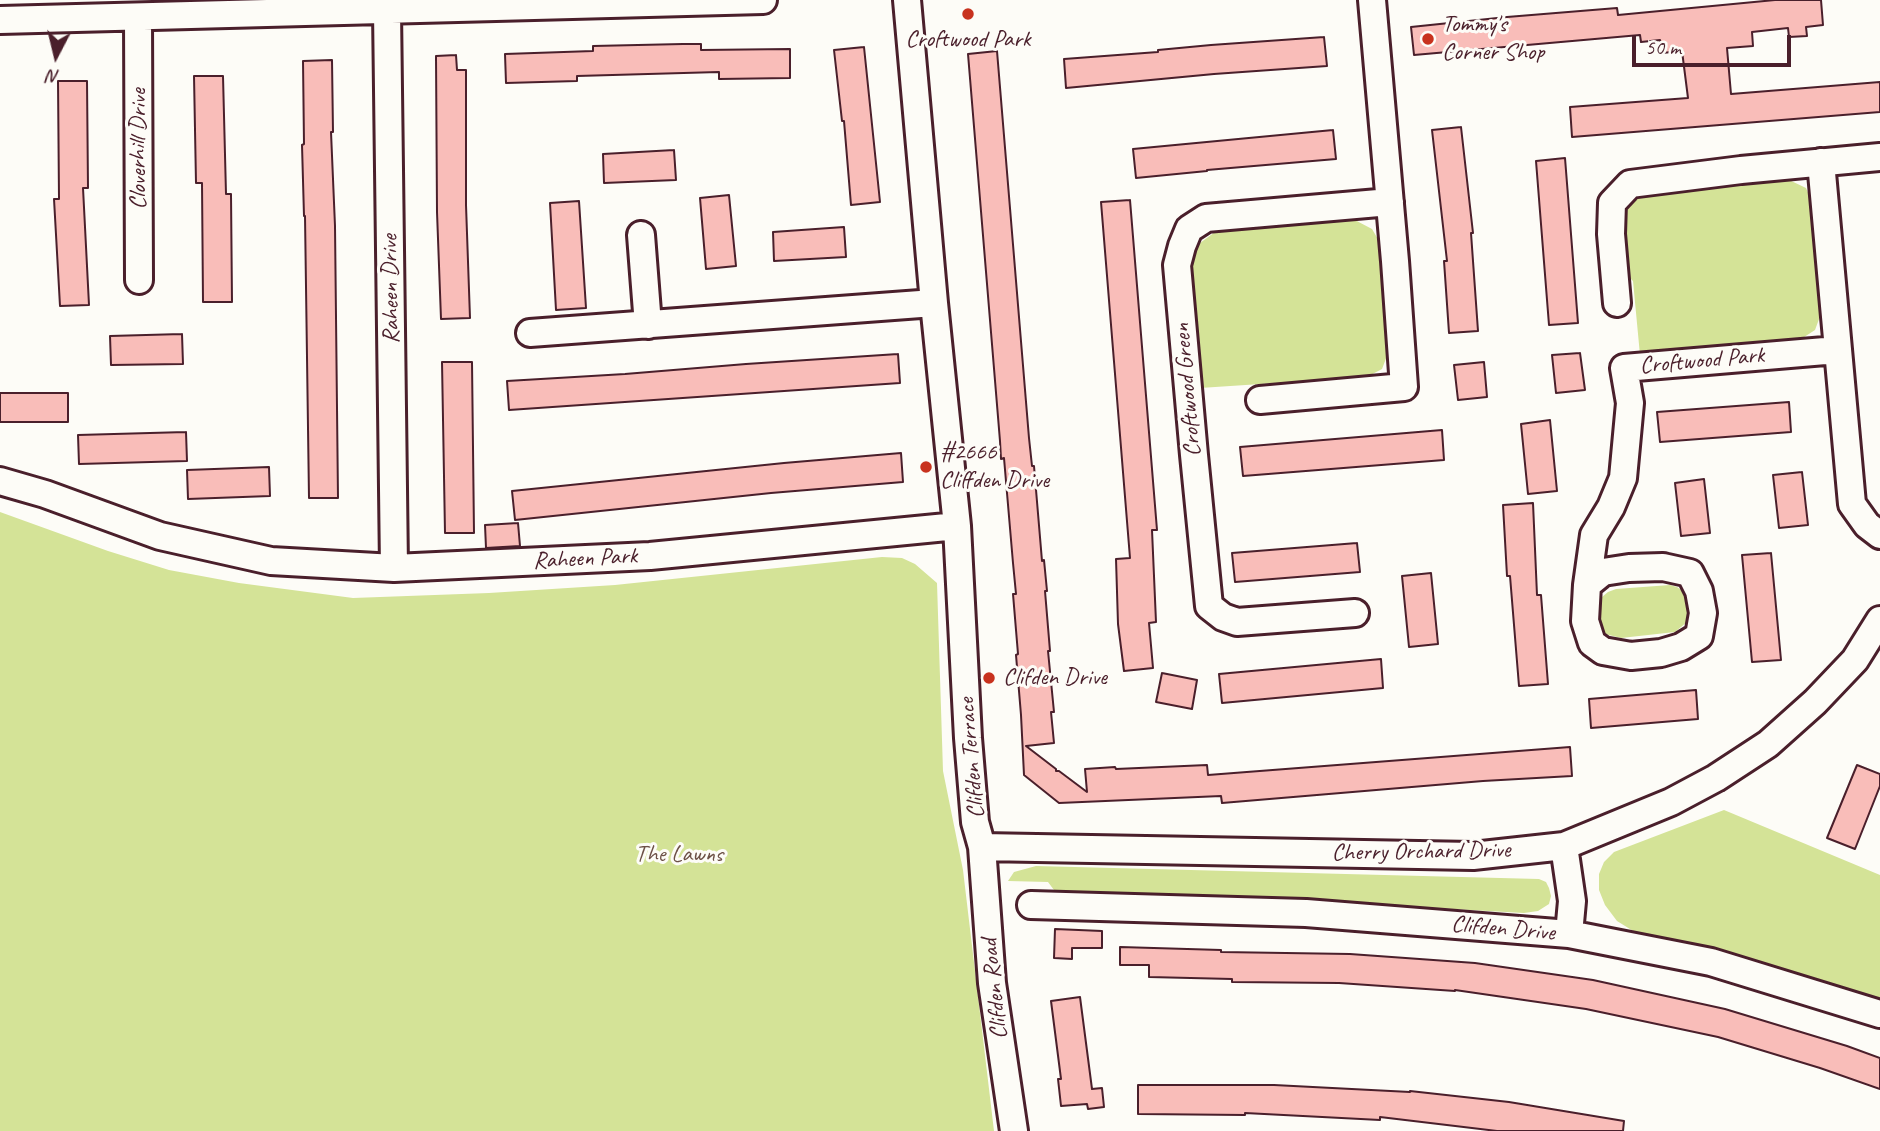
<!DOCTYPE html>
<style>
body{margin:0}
#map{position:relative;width:1880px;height:1131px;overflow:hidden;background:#fdfcf7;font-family:Caveat,sans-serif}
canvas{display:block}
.north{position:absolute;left:21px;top:21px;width:70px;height:70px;-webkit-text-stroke:5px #fdfcf7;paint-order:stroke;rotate:187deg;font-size:19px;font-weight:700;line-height:28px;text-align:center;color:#4a1f2b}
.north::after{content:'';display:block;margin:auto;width:24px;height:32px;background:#4a1f2b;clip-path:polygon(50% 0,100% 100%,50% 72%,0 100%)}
.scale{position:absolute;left:1632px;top:35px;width:159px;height:32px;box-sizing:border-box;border:4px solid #4a1f2b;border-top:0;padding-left:9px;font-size:21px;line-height:24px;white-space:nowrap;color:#4a1f2b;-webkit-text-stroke:5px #fdfcf7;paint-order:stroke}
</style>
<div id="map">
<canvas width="1880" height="1131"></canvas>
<div class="north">N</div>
<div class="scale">50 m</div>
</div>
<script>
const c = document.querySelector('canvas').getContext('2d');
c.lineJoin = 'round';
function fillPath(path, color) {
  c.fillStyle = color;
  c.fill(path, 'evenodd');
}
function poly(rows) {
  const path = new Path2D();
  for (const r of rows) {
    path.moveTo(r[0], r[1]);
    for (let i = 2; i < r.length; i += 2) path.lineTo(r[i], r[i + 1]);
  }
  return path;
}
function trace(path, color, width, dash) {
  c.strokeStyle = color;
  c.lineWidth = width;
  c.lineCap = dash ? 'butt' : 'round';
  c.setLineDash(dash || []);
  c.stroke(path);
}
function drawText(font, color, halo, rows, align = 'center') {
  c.font = font + ' Caveat,sans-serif';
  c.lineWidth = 6;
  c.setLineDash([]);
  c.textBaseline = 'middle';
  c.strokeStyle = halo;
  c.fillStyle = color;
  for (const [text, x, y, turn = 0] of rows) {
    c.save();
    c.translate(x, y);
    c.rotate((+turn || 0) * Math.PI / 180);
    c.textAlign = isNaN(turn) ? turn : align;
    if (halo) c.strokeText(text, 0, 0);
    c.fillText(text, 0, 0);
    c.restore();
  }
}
fillPath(poly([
 [1785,178,1806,188,1815,208,1822,311,1815,330,1798,341,1640,355,1633,281,1628,276,1621,215,1632,199,1648,191],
 [1353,219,1372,229,1382,246,1390,348,1382,369,1361,380,1277,386,1276,383,1200,388,1190,259,1200,243,1215,232],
 [0,512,108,551,169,570,239,583,353,598,489,593,615,585,882,557,902,558,915,564,937,583,943,771,963,870,994,1131,0,1131],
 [1670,585,1677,587,1684,592,1688,599,1690,614,1687,622,1675,632,1621,638,1605,634,1600,628,1596,620,1597,604,1602,597,1608,592,1616,589],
 [1724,810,1880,875,1880,1000,1866,995,1638,934,1617,921,1605,905,1599,890,1599,874,1604,862,1614,852],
 [1036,866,1539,879,1546,882,1549,888,1551,896,1549,904,1538,911,1524,913,1291,900,1057,894,1048,882,1008,881,1014,872]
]), '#d4e397');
const building = poly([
 [1775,0,1821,0,1823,25,1806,27,1807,36,1789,37,1788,28,1752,32,1753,46,1727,48,1731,94,1880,82,1880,112,1572,137,1570,107,1688,98,1682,51,1662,53,1660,40,1641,42,1640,35,1414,55,1411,27,1507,17,1617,8,1618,15,1775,0],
 [1324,37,1327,66,1214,74,1066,88,1064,59,1158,52,1158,50,1211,45,1324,37],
 [683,44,701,44,701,50,790,49,790,78,719,79,719,72,577,76,577,81,506,83,505,54,593,51,593,46,683,44],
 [864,47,880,202,851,205,844,121,842,121,834,50,864,47],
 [997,51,1029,438,1032,466,1034,466,1042,561,1044,560,1047,591,1045,591,1050,651,1048,651,1054,712,1051,712,1054,743,1026,746,1056,769,1056,771,1059,771,1087,792,1085,769,1115,767,1116,769,1207,765,1208,775,1570,747,1572,776,1483,781,1222,803,1221,796,1059,803,1024,775,1021,715,1016,655,1018,654,1013,594,1016,594,1013,563,1004,458,1001,459,1000,441,968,54,997,51],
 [456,55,457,70,466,70,466,205,470,318,441,319,437,212,436,56,456,55],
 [332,60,333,132,331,132,335,226,338,498,309,498,305,216,304,216,302,145,304,144,303,61,332,60],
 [194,76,223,76,226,194,231,194,232,302,203,302,202,183,196,183,194,76],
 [58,81,87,81,88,188,83,188,89,305,60,306,54,199,59,199,58,81],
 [1461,127,1473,233,1471,233,1478,331,1449,333,1444,261,1447,261,1432,130,1461,127],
 [1333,130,1336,159,1207,170,1207,171,1136,178,1133,149,1333,130],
 [674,150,676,180,604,183,603,154,674,150],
 [1565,158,1578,323,1549,325,1536,161,1565,158],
 [729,195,736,266,706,269,700,198,729,195],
 [1130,200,1157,530,1152,530,1156,622,1149,623,1153,668,1124,671,1118,624,1116,559,1130,558,1101,202,1130,200],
 [579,201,586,308,556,310,550,203,579,201],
 [844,227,846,257,774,261,773,232,844,227],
 [182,334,183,364,111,365,110,336,182,334],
 [1580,353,1585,390,1556,393,1552,355,1580,353],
 [898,354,900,383,509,410,507,381,625,374,746,364,898,354],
 [442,362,472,362,474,533,445,533,442,362],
 [1484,362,1487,397,1458,400,1454,365,1484,362],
 [0,393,68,393,68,422,0,422,0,393],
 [1789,402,1791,432,1660,442,1657,412,1789,402],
 [1550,420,1557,491,1528,494,1521,424,1550,420],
 [1442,430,1444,460,1243,476,1240,447,1442,430],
 [186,432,187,461,79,464,78,435,186,432],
 [901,453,903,482,771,493,515,520,512,491,784,463,901,453],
 [269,467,270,496,188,499,187,470,269,467],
 [1802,472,1808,525,1779,528,1773,475,1802,472],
 [1704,479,1710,533,1681,536,1675,483,1704,479],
 [1533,503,1537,595,1541,595,1548,684,1519,686,1510,576,1507,576,1503,505,1533,503],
 [518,523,520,546,486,548,485,525,518,523],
 [1357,543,1360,572,1235,582,1232,553,1357,543],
 [1771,553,1781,660,1752,662,1742,555,1771,553],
 [1431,573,1438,644,1409,647,1402,576,1431,573],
 [1381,659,1383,688,1222,703,1219,674,1381,659],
 [1162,673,1197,680,1192,709,1156,702,1162,673],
 [1696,690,1698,719,1591,728,1589,699,1696,690],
 [1857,765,1880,774,1880,786,1855,849,1827,838,1857,765],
 [1055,929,1102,931,1102,948,1072,948,1072,959,1054,958,1055,929],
 [1120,947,1221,950,1221,952,1350,954,1475,963,1593,980,1725,1009,1847,1046,1880,1058,1880,1089,1820,1068,1718,1037,1586,1009,1455,990,1455,991,1339,983,1232,982,1232,979,1149,977,1149,965,1120,965,1120,947],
 [1080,997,1092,1089,1102,1088,1104,1107,1088,1109,1087,1104,1061,1106,1058,1079,1061,1079,1051,1001,1080,997],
 [1138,1085,1274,1085,1410,1092,1410,1091,1509,1102,1624,1121,1623,1131,1497,1131,1380,1117,1380,1120,1245,1113,1245,1115,1138,1114,1138,1085]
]);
fillPath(building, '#f9bdb9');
trace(building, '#4a1f2b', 2);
const minor = poly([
 [907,0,934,303,957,526,968,738,975,822,982,847,992,983,1014,1131],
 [387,10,394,568],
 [138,18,139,280],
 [0,20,763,0],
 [1821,162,1852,504,1867,525,1880,535],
 [641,235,648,325],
 [1617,303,1611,234,1612,203,1630,184,1741,170,1880,157],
 [530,333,934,303],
 [1260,400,1404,387,1395,261,1372,0],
 [0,481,45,494,160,536,271,561,394,568,650,556,957,526],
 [1663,567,1690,573,1699,591,1703,613,1699,636,1681,647,1661,653,1631,656,1603,651,1592,643,1585,621,1587,585,1603,572,1629,568,1663,567],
 [1587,585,1594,535,1611,507,1623,478,1630,403,1624,368,1837,350],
 [1355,613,1237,622,1223,617,1209,606,1194,455,1177,265,1182,246,1189,229,1206,218,1390,202],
 [1564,846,1572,901,1569,934],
 [982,847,1473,856,1564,846,1671,802,1716,778,1768,744,1815,702,1855,660,1880,620],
 [1031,905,1306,913,1569,934,1711,962,1880,1014]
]);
trace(minor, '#4a1f2b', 32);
trace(minor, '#fdfcf7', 26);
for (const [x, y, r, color] of [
 [968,14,7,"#c8321e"],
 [1428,39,7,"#c8321e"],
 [926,467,7,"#c8321e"],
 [989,678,7,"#c8321e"]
]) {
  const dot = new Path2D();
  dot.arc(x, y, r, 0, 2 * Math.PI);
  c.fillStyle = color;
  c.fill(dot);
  trace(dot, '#fdfcf7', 2.5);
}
drawText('24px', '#4a1f2b', '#fdfcf7', [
 ["Tommy's",1442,25],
 ["Corner Shop",1442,53],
 ["Croftwood Park",968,40,"center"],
 ["#2666",940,453],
 ["Cliffden Drive",940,481],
 ["Clifden Drive",1003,678]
], 'left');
drawText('24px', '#4a1f2b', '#fdfcf7', [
 ["Cloverhill Drive",139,149,-90],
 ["Raheen Drive",391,289,-91],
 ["Croftwood Park",1702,361,-5],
 ["Croftwood Green",1188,390,-95],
 ["Raheen Park",585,559,-3],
 ["Clifden Terrace",972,758,-95],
 ["Cherry Orchard Drive",1421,852,-1],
 ["Clifden Drive",1503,929,5],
 ["Clifden Road",995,989,-96]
]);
drawText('24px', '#6c5046', '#fdfcf7', [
 ["The Lawns",679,855]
]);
</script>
